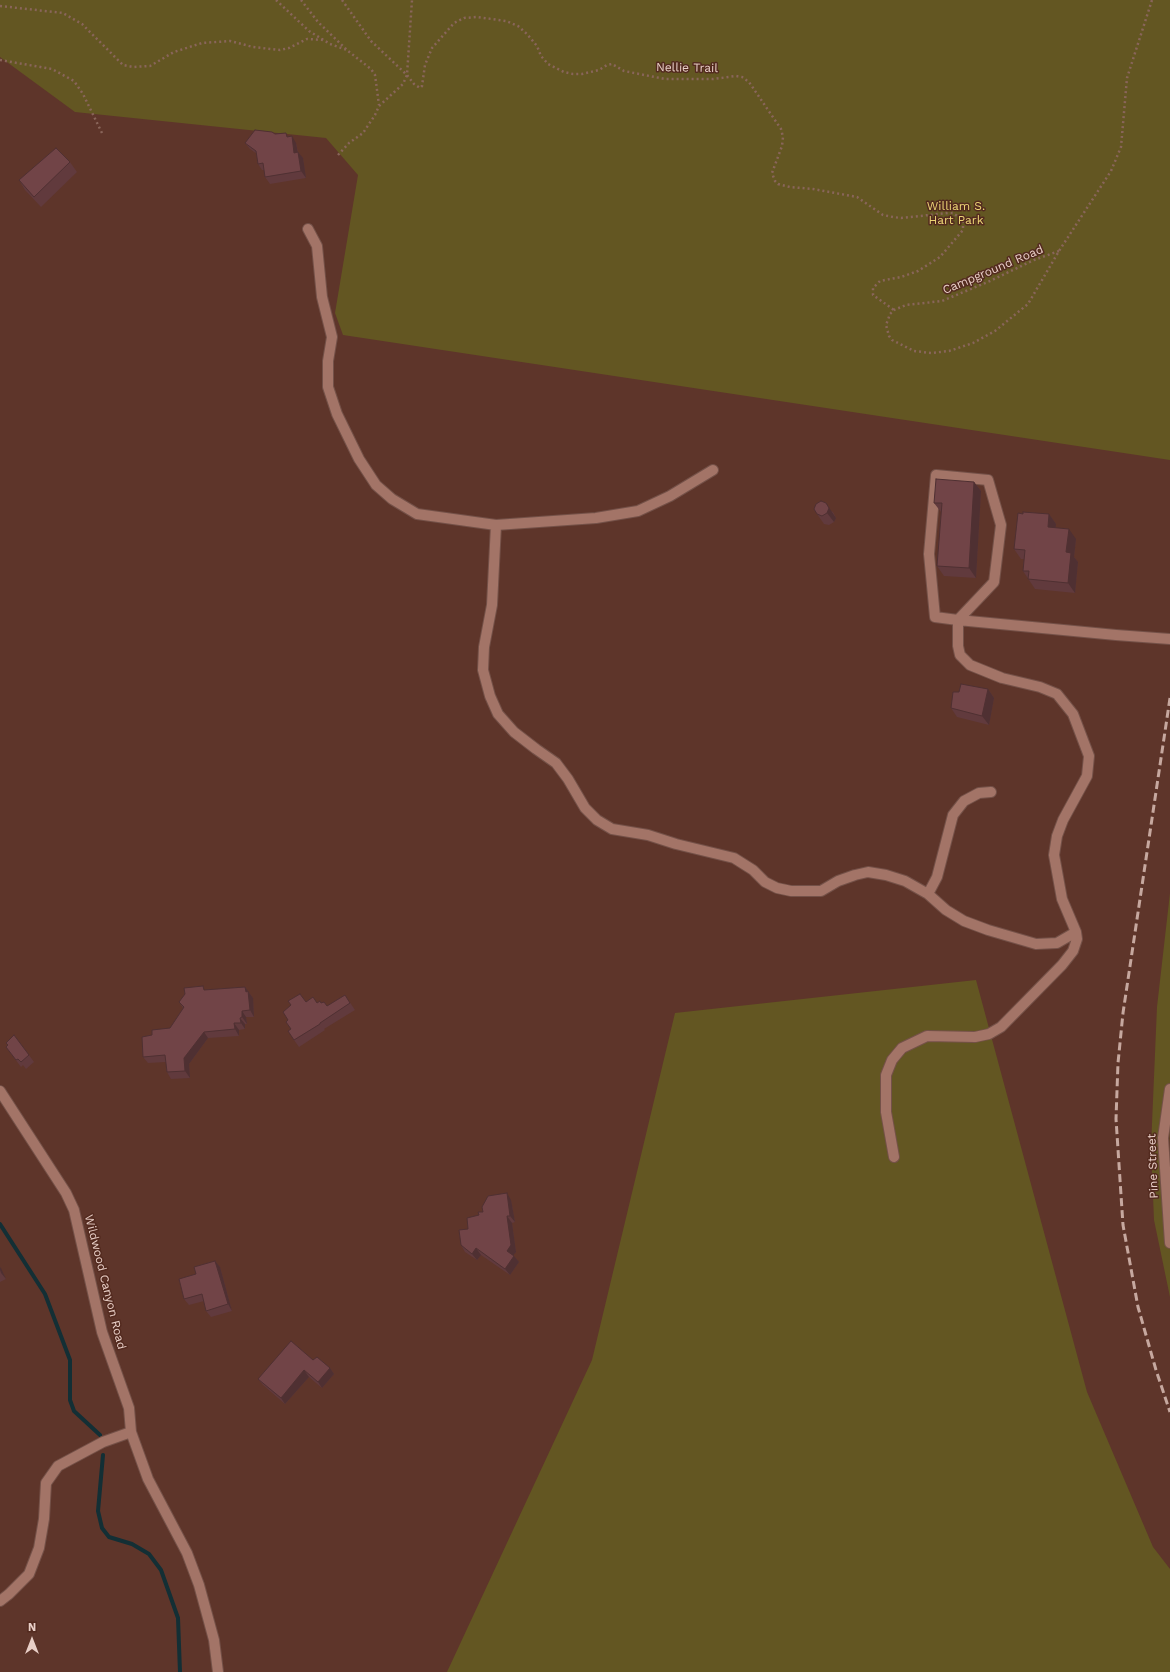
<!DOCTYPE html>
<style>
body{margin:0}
#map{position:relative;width:1170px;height:1672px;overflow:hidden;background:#5e352a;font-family:"Work Sans",sans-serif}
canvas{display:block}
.north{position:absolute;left:12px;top:1620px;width:40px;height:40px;-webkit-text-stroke:3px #532a1f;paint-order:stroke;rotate:0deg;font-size:11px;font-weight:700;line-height:16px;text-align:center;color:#e9cfc7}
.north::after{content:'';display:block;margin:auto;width:14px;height:18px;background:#e9cfc7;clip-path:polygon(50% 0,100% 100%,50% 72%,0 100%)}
</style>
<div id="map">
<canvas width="1170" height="1672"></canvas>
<div class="north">N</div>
</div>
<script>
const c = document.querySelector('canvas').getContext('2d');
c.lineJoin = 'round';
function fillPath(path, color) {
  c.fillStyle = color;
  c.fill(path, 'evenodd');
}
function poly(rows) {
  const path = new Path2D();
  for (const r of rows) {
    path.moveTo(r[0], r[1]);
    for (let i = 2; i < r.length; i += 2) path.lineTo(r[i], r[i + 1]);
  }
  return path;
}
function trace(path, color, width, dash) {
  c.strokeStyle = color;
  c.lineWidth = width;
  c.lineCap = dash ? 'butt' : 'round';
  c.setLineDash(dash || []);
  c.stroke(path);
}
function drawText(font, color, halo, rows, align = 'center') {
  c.font = font + ' "Work Sans",sans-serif';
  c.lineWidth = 3;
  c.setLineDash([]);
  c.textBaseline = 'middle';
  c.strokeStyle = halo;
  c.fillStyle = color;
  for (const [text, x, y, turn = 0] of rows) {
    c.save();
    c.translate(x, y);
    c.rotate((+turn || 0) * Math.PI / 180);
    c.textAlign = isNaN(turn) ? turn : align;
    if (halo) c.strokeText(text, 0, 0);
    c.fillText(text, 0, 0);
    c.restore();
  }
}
fillPath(poly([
 [0,0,1170,0,1170,460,343,335,335,313,358,175,326,138,75,112,0,57],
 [1170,893,1170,1126,1169,1145,1170,1162,1170,1297,1154,1220,1151,1147,1157,1007],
 [976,980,1087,1392,1153,1547,1170,1569,1170,1672,447,1672,592,1360,675,1013]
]), '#635622');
trace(poly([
 [0,1224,45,1294,70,1360,70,1400,74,1411,100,1435],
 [103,1455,98,1511,102,1528,109,1537,132,1544,149,1554,161,1570,178,1618,180,1672]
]), '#132f35', 4);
const minor = poly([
 [308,229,317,246,322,297,332,337,328,361,328,387,337,414,359,459,376,485,392,499,417,514,496,525,596,518,638,511,670,496,713,470],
 [496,525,492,605,484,647,483,670,490,696,498,714,514,732,536,749,556,763,568,779,585,808,597,820,612,829,648,835,676,844,734,858,753,870,765,882,777,888,791,891,821,891,838,881,855,875,868,872,886,875,905,881,928,894,946,910,964,921,988,930,1036,944,1057,943,1076,932],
 [928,894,937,877,953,815,964,801,979,793,991,792],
 [1170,1089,1163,1138,1170,1243],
 [0,1091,66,1193,74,1210,102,1332,129,1408,131,1432,148,1479,187,1553,199,1585,214,1640,218,1672],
 [894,1157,886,1112,886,1075,892,1060,902,1048,927,1036,975,1037,989,1034,1001,1027,1062,965,1073,951,1077,939,1076,932,1062,899,1054,855,1057,836,1063,820,1087,776,1089,756,1073,714,1057,694,1040,687,1002,678,970,665,960,655,958,646,958,620,994,582,1001,525,988,480,936,475,929,554,935,617,958,620,1116,635,1170,639],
 [0,1601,9,1594,29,1574,39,1548,44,1519,46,1483,58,1466,103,1442,131,1432]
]);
trace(minor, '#745148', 12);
trace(poly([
 [276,0,309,31,330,44,347,50],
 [301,0,318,22,348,51,371,69,375,75,379,105],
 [342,0,371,41,407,75,414,84,420,88,422,86,425,65,432,48,454,23,464,18,477,17,506,21,518,26,527,34,537,46,541,56,548,64,564,72,573,74,582,74,599,70,607,65,612,64,624,71,665,79,713,79,736,76,742,77,749,82,781,129,783,137,782,146,772,173,775,181,778,184,790,187,813,189,857,197,883,215,893,217,901,218,948,213,953,213,960,218,963,222,963,230,940,257,918,271,901,277,880,281,873,288,873,295,894,310],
 [0,6,63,13,82,24,123,65,133,67,150,66,174,52,202,43,230,41,253,47,280,50,289,48,307,39,324,40],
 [0,60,52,69,74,81,83,94,102,133],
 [338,155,349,143,363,133,375,115,379,106,403,84,407,75,412,0],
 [1059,251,1034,260,990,281,942,301,906,305,894,310,890,314,886,325,889,336,892,340,914,351,931,353,949,351,973,343,995,331,1028,304,1059,251,1111,171,1121,147,1127,78,1152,0]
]), '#89655a', 2.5, [2, 3]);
trace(minor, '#a37467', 10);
trace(poly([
 [1170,698,1123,1013,1118,1063,1116,1119,1123,1225,1138,1307,1156,1370,1170,1412]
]), '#c6a89f', 3, [8, 4]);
fillPath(poly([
 [275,134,289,137,296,143,298,152,303,158,306,178,270,184,265,177,264,170,262,170,258,164,257,154,250,149,245,143],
 [70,162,77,172,41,207,25,190,19,180],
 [974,482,981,491,976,578,944,576,937,566,941,512,934,503],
 [816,504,833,512,836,518,834,522,829,525,824,524,817,514],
 [1049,514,1056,524,1055,528,1076,539,1074,557,1078,562,1075,593,1035,589,1023,571,1024,559,1021,559,1014,549],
 [988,689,994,698,989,725,957,717,951,708,959,692],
 [245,987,253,998,254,1017,246,1017,247,1024,245,1024,245,1029,239,1030,239,1036,208,1038,189,1064,190,1078,171,1079,167,1072,166,1062,148,1063,143,1057,152,1035,170,1028,183,1008,179,1002,206,990],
 [349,1001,355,1010,324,1029,325,1030,299,1047,294,1040,288,1020,317,1003,321,1003,327,1006],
 [6,1047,29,1055,34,1062,26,1069,23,1065,21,1067],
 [511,1200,515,1222,512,1223,516,1252,513,1255,519,1262,510,1275,481,1255,477,1260,465,1252,461,1245,468,1229,479,1215,483,1212],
 [215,1261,220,1267,232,1311,211,1317,206,1311,204,1301,189,1305,184,1299,196,1274],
 [0,1267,6,1279,0,1282],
 [313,1360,330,1368,334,1374,322,1388,309,1377,285,1404,263,1385,258,1379]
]), '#613a3d');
fillPath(poly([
 [292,136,296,143,299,159,294,153],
 [298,152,303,158,306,178,301,171],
 [974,482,981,491,976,578,969,568],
 [826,503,836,518,834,522,827,513],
 [1049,514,1056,524,1054,537,1048,527],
 [1069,529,1076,539,1074,557,1078,562,1075,593,1068,583,1066,552],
 [988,689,994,698,989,725,982,716],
 [245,987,253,998,254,1017,250,1010,246,992],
 [242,1011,246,1017,247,1024,242,1017],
 [240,1018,245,1024,245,1029,241,1023],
 [234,1023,239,1030,239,1036,235,1029],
 [204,1032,208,1038,189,1064,190,1078,185,1071,184,1058],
 [507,1193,511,1200,515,1222,510,1216],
 [507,1216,512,1223,516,1252,512,1257,507,1251],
 [476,1248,481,1255,477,1260,472,1254],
 [514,1256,519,1262,510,1275,505,1269],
 [215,1261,220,1267,232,1311,228,1304],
 [0,1267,1,1268,6,1279,1,1273,0,1270],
 [330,1368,334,1374,322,1388,318,1382],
 [304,1370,309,1377,285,1404,281,1398]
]), '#4f3032');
const building = poly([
 [255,130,272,132,275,134,286,133,287,137,292,136,294,153,298,152,301,171,265,177,263,163,258,164,256,151,245,143,255,130],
 [56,148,70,162,34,197,19,180,56,148],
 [936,479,974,482,969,568,937,566,942,503,934,503,936,479],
 [821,501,826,503,829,508,827,513,822,516,817,514,814,509,816,504,821,501],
 [1023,512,1049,514,1048,527,1069,529,1066,552,1071,553,1068,583,1028,579,1029,571,1023,571,1025,550,1014,549,1018,513,1023,514,1023,512],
 [961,684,988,689,982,716,951,708,953,692,959,692,961,684],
 [203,986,204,990,245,987,246,992,248,991,250,1010,242,1011,242,1017,240,1018,241,1023,234,1023,235,1029,204,1032,184,1058,185,1071,167,1072,165,1055,143,1057,142,1037,152,1035,152,1030,170,1028,184,1007,179,1002,185,994,184,988,203,986],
 [300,994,306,1002,313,997,317,1003,320,1001,321,1003,324,1002,327,1006,345,995,350,1003,320,1023,320,1024,294,1040,288,1031,291,1029,286,1022,288,1020,283,1012,291,1005,288,1001,300,994],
 [14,1035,29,1055,21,1062,18,1059,16,1060,6,1047,8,1045,6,1043,14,1035],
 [507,1193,510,1216,507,1216,511,1245,507,1251,514,1256,505,1269,476,1248,472,1254,461,1245,459,1230,468,1229,467,1218,479,1215,478,1212,483,1212,482,1207,488,1196,507,1193],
 [215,1261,228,1304,206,1311,202,1294,184,1299,179,1279,196,1274,194,1267,215,1261],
 [291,1341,313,1360,317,1357,330,1368,318,1382,304,1370,281,1398,258,1379,291,1341]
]);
fillPath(building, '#714447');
trace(building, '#4f3032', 1);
drawText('12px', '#e9cfc7', '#532a1f', [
 ["Nellie Trail",687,68,1],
 ["Campground Road",993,270,-23],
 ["Pine Street",1153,1166,-92],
 ["Wildwood Canyon Road",105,1282,76]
]);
drawText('12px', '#ebd475', '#532a1f', [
 ["William S.",956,206],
 ["Hart Park",956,220]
]);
</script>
